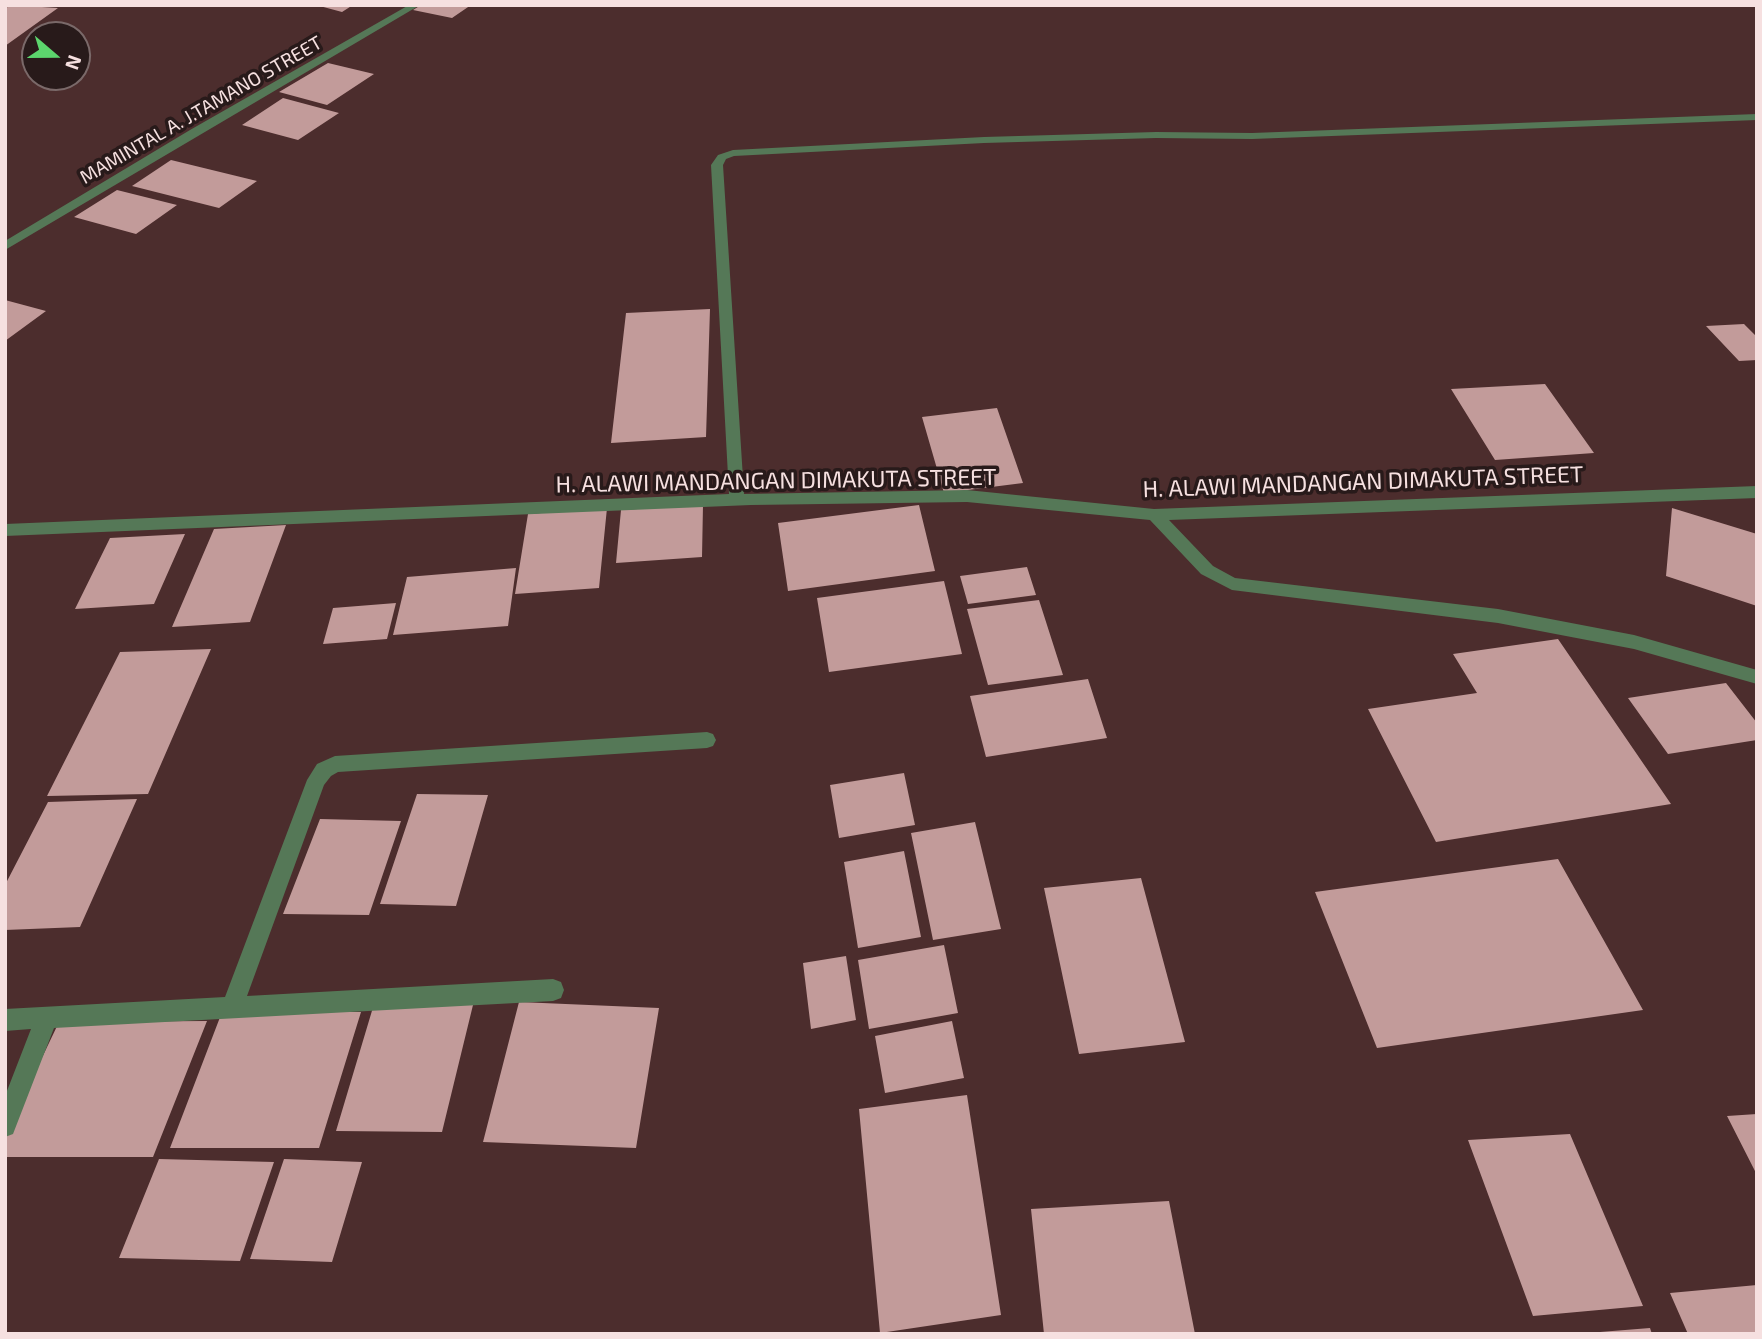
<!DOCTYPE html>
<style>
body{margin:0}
#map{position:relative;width:1762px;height:1339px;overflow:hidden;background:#4c2d2d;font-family:"Exo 2",sans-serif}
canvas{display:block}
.frame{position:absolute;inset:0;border:7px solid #f6e0e0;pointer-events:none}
.north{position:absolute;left:21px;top:21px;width:70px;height:70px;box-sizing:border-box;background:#281a1a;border:2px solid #7a6969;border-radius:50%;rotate:110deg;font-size:19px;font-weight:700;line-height:28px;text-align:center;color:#f6e0e0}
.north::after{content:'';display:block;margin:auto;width:24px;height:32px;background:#5cd56d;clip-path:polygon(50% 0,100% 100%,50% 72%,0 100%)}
</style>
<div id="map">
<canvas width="1762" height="1339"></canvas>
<div class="frame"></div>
<div class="north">N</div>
</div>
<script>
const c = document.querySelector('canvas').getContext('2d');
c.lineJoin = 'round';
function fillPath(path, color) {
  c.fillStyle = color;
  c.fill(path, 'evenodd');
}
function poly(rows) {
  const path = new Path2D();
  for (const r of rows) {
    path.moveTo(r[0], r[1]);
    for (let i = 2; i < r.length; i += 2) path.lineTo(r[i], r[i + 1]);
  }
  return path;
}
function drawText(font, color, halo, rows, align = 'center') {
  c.font = font + ' "Exo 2",sans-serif';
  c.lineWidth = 7;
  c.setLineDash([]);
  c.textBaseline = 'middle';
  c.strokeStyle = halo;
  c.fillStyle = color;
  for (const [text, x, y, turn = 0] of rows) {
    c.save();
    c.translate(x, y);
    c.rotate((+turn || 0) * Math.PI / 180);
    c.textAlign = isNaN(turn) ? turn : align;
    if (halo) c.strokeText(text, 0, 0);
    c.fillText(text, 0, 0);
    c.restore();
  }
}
fillPath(poly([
 [10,5,58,8,5,46,5,9],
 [316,5,353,5,342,12],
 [421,5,471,5,452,18,413,10],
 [328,63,374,74,327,105,279,92],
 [283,98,339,113,298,140,242,125],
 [171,160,257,181,219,208,132,186],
 [117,190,177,205,136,234,74,217],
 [5,300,46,311,5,341],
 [710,309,706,437,611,443,626,313],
 [1744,324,1757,337,1757,360,1739,361,1706,326],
 [1545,384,1594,453,1495,460,1451,389],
 [997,408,1023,483,944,493,922,417],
 [703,505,702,557,616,563,621,510],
 [919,505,935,571,788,591,778,523],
 [607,508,599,588,515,594,528,514],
 [1672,508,1757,534,1757,606,1666,576],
 [286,525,250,622,172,627,214,529],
 [185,534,154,604,75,609,110,538],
 [1027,567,1036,595,968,604,960,576],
 [516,568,508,626,393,635,407,577],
 [944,581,962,654,829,672,817,598],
 [1039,600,1063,675,988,685,967,609],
 [396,603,387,639,323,644,333,608],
 [1558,639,1671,804,1436,842,1368,709,1477,693,1453,654],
 [211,649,148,794,47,796,120,652],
 [1088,679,1107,738,986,757,970,696],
 [1726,683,1757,723,1757,740,1668,754,1628,698],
 [904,773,915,825,839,838,830,785],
 [417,794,488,795,456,906,380,904],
 [137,799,80,927,5,930,5,885,48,802],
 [320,819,401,821,369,915,283,914],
 [975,822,1001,929,933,940,911,833],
 [904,851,921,937,858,948,844,862],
 [1558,859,1643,1010,1377,1048,1315,892],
 [1141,878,1185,1042,1079,1054,1044,888],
 [944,945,958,1013,869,1029,858,960],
 [846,956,856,1020,811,1029,803,963],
 [519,1002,659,1008,636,1148,483,1142],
 [374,1004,473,1005,442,1132,336,1131],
 [222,1012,361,1012,319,1148,170,1148],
 [207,1021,153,1157,5,1157,5,1135,59,1022],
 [952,1021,964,1078,885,1093,875,1036],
 [967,1095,1001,1315,880,1333,859,1109],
 [1757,1114,1757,1175,1727,1116],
 [1570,1134,1643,1306,1533,1316,1468,1140],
 [159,1159,274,1162,240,1261,119,1258],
 [284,1159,362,1162,332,1262,250,1259],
 [1169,1201,1195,1334,1044,1334,1031,1209],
 [1757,1285,1757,1334,1688,1334,1670,1293],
 [1650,1328,1652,1334,1600,1334,1600,1332]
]), '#c29b9a');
fillPath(poly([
 [409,5,420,5,5,250,5,241,190,130,409,5],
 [1757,114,1757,120,1252,139,1156,138,984,143,734,156,726,159,723,165,744,494,967,490,1154,509,1757,486,1757,498,1169,520,1213,566,1235,578,1498,609,1634,635,1757,670,1757,684,1634,649,1498,623,1232,590,1201,574,1150,520,967,502,751,505,5,536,5,524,729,494,711,165,718,155,733,150,984,137,1156,132,1252,133,1757,114],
 [707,732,713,734,716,740,713,746,707,748,338,772,331,776,324,785,247,996,553,979,561,982,564,990,561,998,553,1001,54,1028,13,1134,5,1137,5,1096,31,1029,5,1031,5,1009,225,997,307,780,317,764,335,756,707,732]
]), '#557857');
drawText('19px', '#f6e0e0', '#281a1a', [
 ["MAMINTAL A. J.TAMANO STREET",201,110,-30]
]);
drawText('23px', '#f6e0e0', '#281a1a', [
 ["H. ALAWI MANDANGAN DIMAKUTA STREET",776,481,-1],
 ["H. ALAWI MANDANGAN DIMAKUTA STREET",1363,482,-2]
]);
</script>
